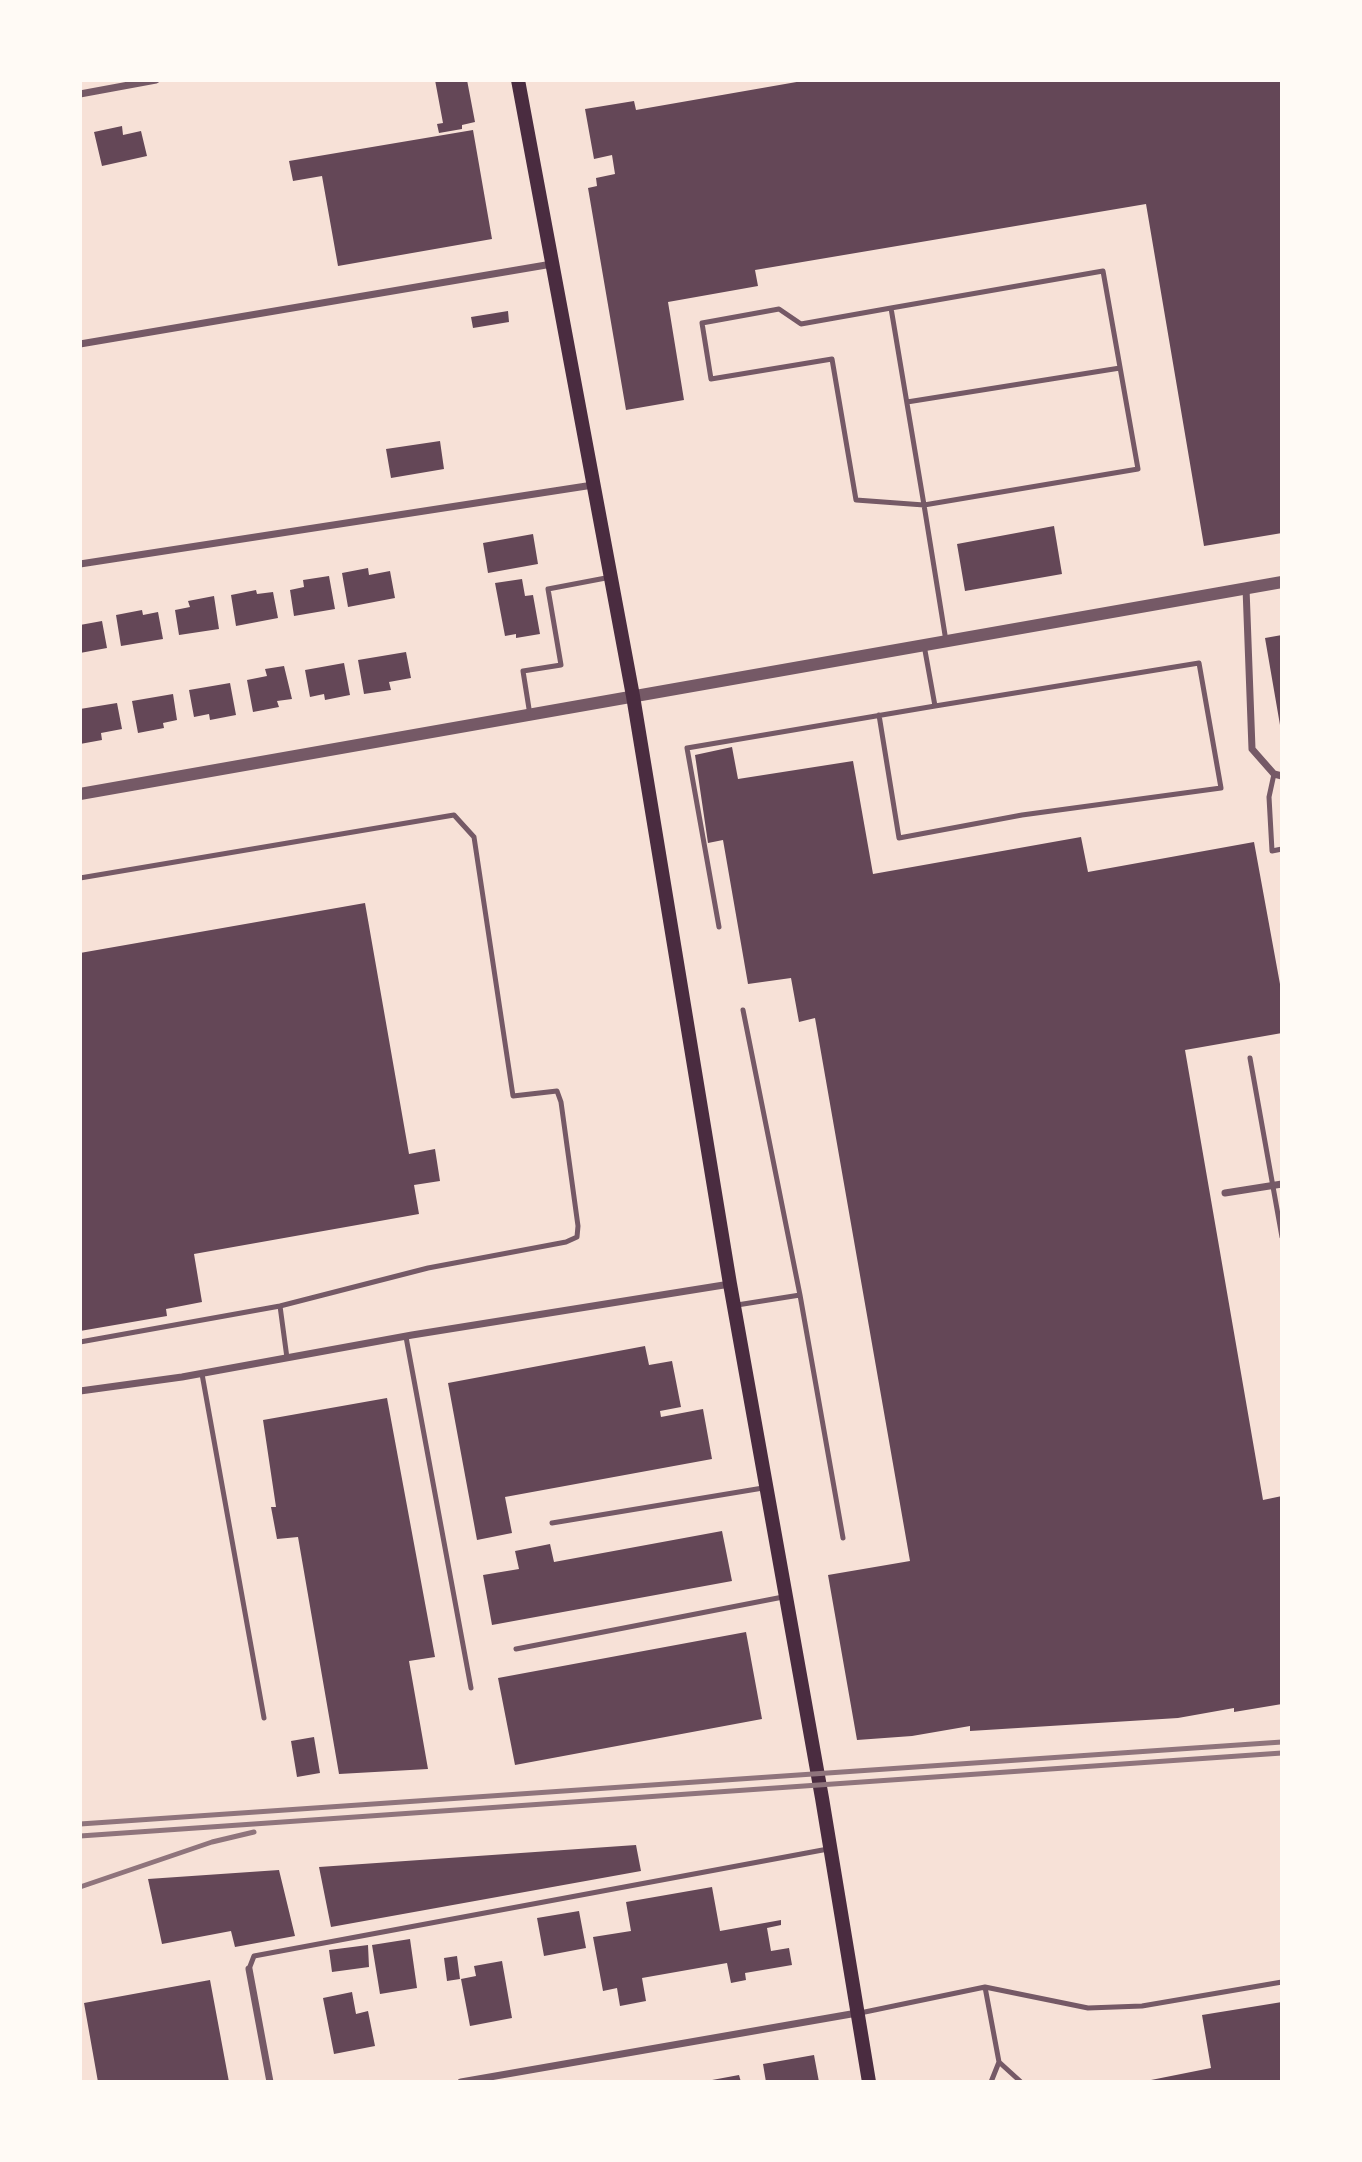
<!DOCTYPE html>
<style>
body{margin:0}
#map{position:relative;width:1362px;height:2162px;overflow:hidden;background:#f7e1d7;font-family:Inter,sans-serif}
canvas{display:block}
.frame{position:absolute;inset:0;border:82px solid #fffaf5;pointer-events:none}
</style>
<div id="map">
<canvas width="1362" height="2162"></canvas>
<div class="frame"></div>
</div>
<script>
const c = document.querySelector('canvas').getContext('2d');
c.lineJoin = 'round';
function fillPath(path, color) {
  c.fillStyle = color;
  c.fill(path, 'evenodd');
}
function poly(rows) {
  const path = new Path2D();
  for (const r of rows) {
    path.moveTo(r[0], r[1]);
    for (let i = 2; i < r.length; i += 2) path.lineTo(r[i], r[i + 1]);
  }
  return path;
}
function trace(path, color, width, dash) {
  c.strokeStyle = color;
  c.lineWidth = width;
  c.lineCap = dash ? 'butt' : 'round';
  c.setLineDash(dash || []);
  c.stroke(path);
}
fillPath(poly([
 [435,80,467,80,475,122,462,125,462,129,439,133,437,124,443,123],
 [808,80,1282,80,1282,533,1204,546,1146,204,755,270,758,286,668,302,684,400,626,410,588,188,597,186,596,178,615,174,612,155,594,159,585,109,634,101,636,110],
 [122,126,123,135,141,131,147,156,102,166,94,132],
 [473,130,492,239,338,266,322,176,293,181,289,161],
 [508,311,509,322,473,328,471,317],
 [440,441,444,469,391,478,386,449],
 [1054,526,1062,574,965,591,957,544],
 [533,534,538,564,488,573,483,543],
 [368,568,369,575,390,571,395,598,348,607,342,573],
 [329,576,335,609,294,616,290,590,304,587,303,580],
 [522,579,525,596,533,595,540,634,516,638,516,634,505,636,495,583],
 [256,590,257,594,273,592,278,618,236,626,231,595],
 [214,596,219,629,179,635,175,610,190,607,188,601],
 [142,610,143,615,158,612,163,639,121,646,116,615],
 [102,621,107,648,80,653,80,625],
 [1282,635,1282,725,1280,725,1265,638],
 [406,652,411,678,389,682,391,690,364,694,358,660],
 [344,663,350,695,325,700,324,694,310,697,305,670],
 [284,666,292,699,277,701,279,707,253,712,247,680,267,676,265,669],
 [230,683,236,715,210,720,209,714,194,717,189,690],
 [173,694,177,720,163,723,164,728,138,733,132,701],
 [117,703,122,729,101,733,102,740,80,744,80,709],
 [732,747,738,779,853,761,873,874,1081,837,1088,872,1254,842,1282,995,1282,1033,1185,1050,1263,1500,1282,1496,1282,1704,1234,1712,1234,1708,1178,1718,970,1731,970,1726,912,1736,857,1740,828,1575,910,1561,815,1018,799,1022,791,978,748,984,723,840,708,843,695,755],
 [365,903,409,1154,435,1149,440,1181,414,1185,419,1214,194,1254,202,1302,166,1309,167,1316,80,1331,80,953],
 [645,1346,649,1365,672,1361,681,1407,660,1411,661,1417,703,1409,712,1459,505,1497,512,1533,477,1540,448,1383],
 [387,1398,435,1657,409,1661,428,1769,339,1774,298,1537,277,1539,271,1507,276,1507,263,1420],
 [722,1531,732,1581,492,1625,483,1575,519,1569,515,1551,550,1544,554,1562],
 [746,1632,762,1719,515,1765,498,1678],
 [314,1737,320,1773,297,1777,291,1741],
 [636,1845,641,1871,331,1927,319,1867],
 [279,1870,295,1936,235,1947,231,1931,162,1944,148,1879],
 [712,1887,720,1931,781,1920,781,1925,767,1928,771,1951,789,1948,792,1965,745,1973,746,1980,731,1983,727,1963,642,1978,646,2001,620,2006,617,1988,603,1991,593,1937,631,1931,626,1902],
 [579,1911,586,1948,544,1956,537,1918],
 [410,1939,417,1988,380,1994,372,1945],
 [368,1945,369,1967,332,1972,329,1950],
 [457,1956,460,1979,447,1981,444,1958],
 [502,1961,512,2018,470,2026,461,1979,476,1976,474,1966],
 [210,1980,229,2082,98,2082,84,2003],
 [352,1992,356,2014,368,2011,375,2046,334,2054,323,1998],
 [1282,2002,1282,2082,1141,2082,1211,2068,1202,2015],
 [814,2055,819,2082,766,2082,763,2064],
 [739,2075,741,2082,712,2082,712,2080]
]), '#644757');
trace(poly([
 [891,308,924,505,856,500,832,359,711,379,702,323,779,309,801,324,891,308,1103,271,1138,469,924,505,946,641],
 [907,402,1120,368],
 [530,715,523,671,561,665,548,589,611,577],
 [879,715,899,838,1022,815,1221,788,1199,663,935,706],
 [1274,774,1269,797,1272,851,1282,849],
 [80,878,454,815,474,837,513,1096,557,1091,561,1102,578,1226,577,1237,566,1242,428,1268,280,1306,80,1342],
 [719,927,687,748,935,706,924,645],
 [743,1010,800,1295],
 [1250,1058,1282,1237],
 [737,1305,800,1295,843,1538],
 [280,1306,287,1358],
 [406,1337,471,1688],
 [202,1374,264,1718],
 [552,1523,763,1488],
 [516,1649,783,1597],
 [249,1969,254,1956,828,1849],
 [985,1987,999,2062,991,2082],
 [860,2013,985,1987,1088,2008,1142,2006,1282,1982],
 [999,2062,1021,2082]
]), '#755966', 5);
trace(poly([
 [80,94,156,80],
 [80,344,552,264],
 [80,564,593,485],
 [1246,588,1252,749,1274,774,1282,776],
 [1225,1193,1282,1184],
 [80,1391,182,1377,412,1335,730,1284],
 [249,1969,270,2082],
 [461,2082,857,2013]
]), '#755966', 7);
trace(poly([
 [80,794,1282,582]
]), '#755966', 12);
trace(poly([
 [518,80,633,696,730,1284,822,1798,869,2082]
]), '#4a2c40', 14);
trace(poly([
 [80,1824,1282,1742],
 [80,1836,1282,1753],
 [80,1887,212,1842,254,1832]
]), '#8f747c', 5);
</script>
